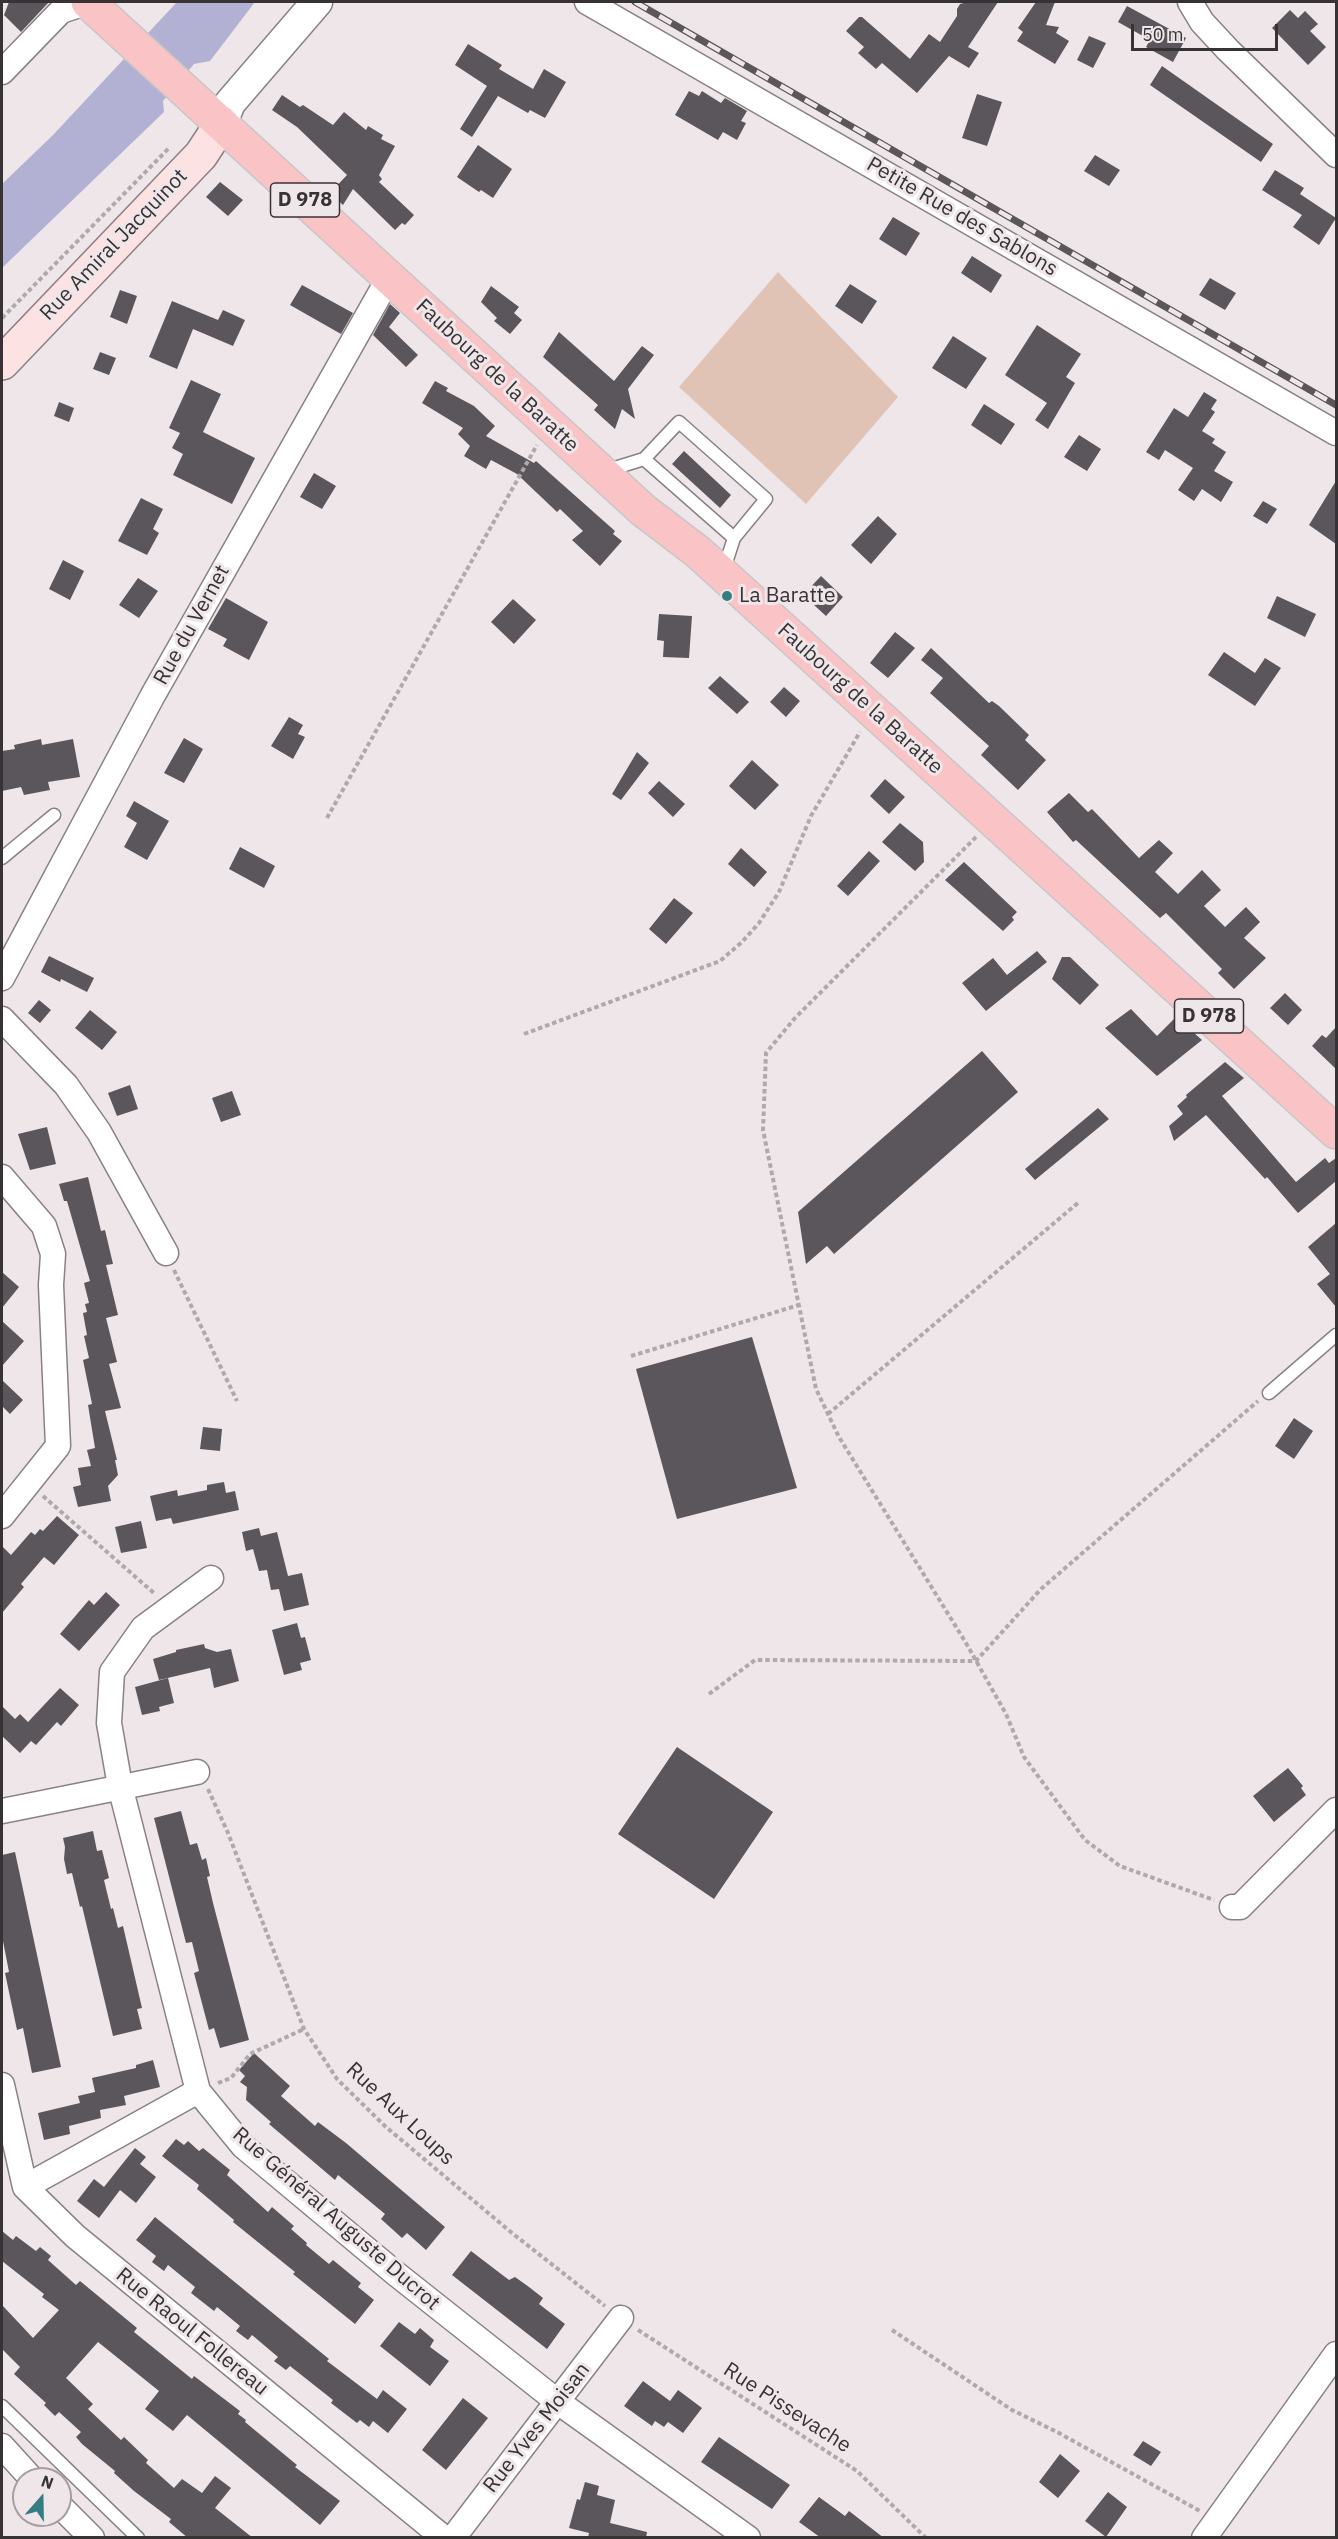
<!DOCTYPE html>
<meta charset="utf-8">
<style>
body{margin:0}
#map{position:relative;width:1338px;height:2539px;overflow:hidden;background:#efe6ea;font-family:"IBM Plex Sans",sans-serif}
canvas{display:block}
.frame{position:absolute;inset:0;border:3px solid #373335;pointer-events:none}
.north{position:absolute;left:12px;top:2467px;width:60px;height:60px;box-sizing:border-box;background:#efe6ea;border:2px solid #a59ea2;border-radius:50%;rotate:20deg;font-size:16px;font-weight:700;line-height:24px;text-align:center;color:#373335}
.north::after{content:'';display:block;margin:auto;width:21px;height:27px;background:#347d81;clip-path:polygon(50% 0,100% 100%,50% 72%,0 100%)}
.scale{position:absolute;left:1131px;top:24px;width:147px;height:27px;box-sizing:border-box;border:3px solid #373335;border-top:0;padding-left:8px;font-size:18px;line-height:21px;white-space:nowrap;color:#373335;-webkit-text-stroke:4px #efe6ea;paint-order:stroke}
</style>
<div id="map">
<canvas width="1338" height="2539"></canvas>
<div class="frame"></div>
<div class="north">N</div>
<div class="scale">50 m</div>
</div>
<script>
const c = document.querySelector('canvas').getContext('2d');
c.lineJoin = 'round';
function fillPath(path, color) {
  c.fillStyle = color;
  c.fill(path, 'evenodd');
}
function poly(rows) {
  const path = new Path2D();
  for (const r of rows) {
    path.moveTo(r[0], r[1]);
    for (let i = 2; i < r.length; i += 2) path.lineTo(r[i], r[i + 1]);
  }
  return path;
}
function trace(path, color, width, dash) {
  c.strokeStyle = color;
  c.lineWidth = width;
  c.lineCap = dash ? 'butt' : 'round';
  c.setLineDash(dash || []);
  c.stroke(path);
}
function drawText(font, color, halo, rows, align = 'center') {
  c.font = font + ' "IBM Plex Sans",sans-serif';
  c.lineWidth = 6;
  c.setLineDash([]);
  c.textBaseline = 'middle';
  c.strokeStyle = halo;
  c.fillStyle = color;
  for (const [text, x, y, turn = 0] of rows) {
    c.save();
    c.translate(x, y);
    c.rotate((+turn || 0) * Math.PI / 180);
    c.textAlign = isNaN(turn) ? turn : align;
    if (halo) c.strokeText(text, 0, 0);
    c.fillText(text, 0, 0);
    c.restore();
  }
}
fillPath(poly([
 [778,272,898,397,806,504,679,387]
]), '#e1c3b5');
fillPath(poly([
 [177,2,255,2,210,61,194,64,163,101,164,112,2,268,2,184,53,135]
]), '#b3b1d3');
fillPath(poly([
 [9,2,49,2,21,32,4,15],
 [967,2,998,2,968,47,979,53,969,68,949,56,917,93,882,63,876,69,858,53,864,47,846,31,859,17,862,17,910,59,929,34,940,42,957,16,957,9,960,4],
 [1036,2,1055,2,1046,25,1059,27,1056,33,1069,41,1055,64,1017,41,1023,32,1018,28],
 [1127,6,1186,38,1173,62,1146,47,1150,40,1118,22],
 [1290,10,1298,18,1305,11,1318,24,1310,31,1326,47,1308,65,1272,28],
 [1089,36,1106,43,1093,68,1077,60],
 [468,44,502,65,499,69,533,89,544,69,566,82,545,118,530,110,528,113,498,96,472,137,460,129,487,86,455,65],
 [1162,66,1273,144,1261,162,1150,85],
 [689,91,699,96,702,91,721,103,725,98,747,111,741,121,746,123,737,140,723,132,718,140,675,115],
 [977,94,1002,102,987,146,962,138],
 [282,95,300,107,303,105,333,125,344,112,366,130,368,126,383,135,381,139,395,146,379,175,382,179,379,182,414,215,405,225,402,223,395,230,353,189,343,205,330,193,347,175,297,127,272,110],
 [478,145,512,169,493,198,481,190,479,192,457,177],
 [1095,155,1120,170,1109,186,1084,171],
 [1275,170,1304,188,1300,194,1336,218,1319,245,1293,227,1302,215,1262,190],
 [220,182,243,200,228,216,206,197],
 [893,217,920,233,906,256,879,239],
 [972,256,1002,275,991,293,961,273],
 [1210,278,1236,293,1225,310,1199,295],
 [850,284,877,301,862,324,835,306],
 [302,285,353,313,341,334,290,305],
 [491,286,519,307,514,313,522,320,510,334,494,321,497,318,481,302],
 [120,290,137,296,127,324,110,317],
 [172,301,218,320,223,310,245,320,233,346,193,329,177,369,149,357],
 [390,304,400,313,389,327,418,355,406,367,373,335],
 [1037,325,1081,354,1066,377,1075,383,1048,429,1035,420,1047,403,1005,375],
 [559,332,614,381,642,346,654,355,628,389,635,419,622,409,615,429,594,410,598,405,543,357],
 [953,336,987,358,966,389,932,368],
 [100,352,116,358,109,375,93,369],
 [191,380,221,394,203,432,255,458,232,504,173,475,183,454,172,448,180,433,169,428],
 [435,381,448,388,446,391,474,406,495,426,486,436,534,463,536,461,615,531,613,534,622,541,600,566,572,540,583,531,560,509,557,512,517,474,491,460,486,469,464,456,470,446,458,434,463,428,422,403],
 [1204,392,1217,400,1211,409,1215,412,1202,431,1215,439,1212,443,1226,452,1214,471,1233,482,1221,502,1202,489,1194,501,1178,490,1193,468,1165,450,1159,460,1146,452,1174,408,1188,417],
 [59,402,74,408,69,422,54,416],
 [984,404,1015,424,1001,445,971,425],
 [1079,435,1101,449,1087,471,1064,457],
 [684,451,731,495,720,508,672,464],
 [314,473,336,486,322,509,300,497],
 [1336,481,1336,544,1309,525],
 [141,498,163,509,153,529,159,533,147,555,118,541],
 [1263,501,1277,509,1267,524,1253,516],
 [878,516,897,534,871,564,851,545],
 [63,560,84,571,70,600,49,589],
 [821,576,843,597,826,616,803,595],
 [138,578,158,591,139,618,119,605],
 [1277,596,1316,614,1305,637,1267,618],
 [226,598,268,622,249,660,223,646,227,639,208,629],
 [513,599,536,620,514,644,491,622],
 [659,614,692,616,689,658,663,657,664,641,657,640],
 [895,632,915,648,888,678,870,663],
 [931,648,989,703,992,701,999,706,1029,735,1025,740,1046,760,1018,790,981,755,989,746,930,693,943,678,921,660],
 [1224,652,1255,673,1265,658,1281,668,1255,706,1208,675],
 [720,676,749,702,737,714,708,688],
 [784,687,800,701,786,717,770,702],
 [289,717,303,725,298,734,305,737,293,759,271,746],
 [184,738,203,749,184,783,164,773],
 [41,739,42,745,73,739,80,777,48,782,50,790,24,795,21,787,2,791,2,751,15,749,14,745],
 [637,752,649,763,621,800,612,794],
 [752,760,779,785,755,810,729,786],
 [885,779,905,797,889,814,870,796],
 [659,781,685,804,673,817,648,793],
 [1069,793,1088,812,1092,809,1139,858,1159,840,1173,853,1155,872,1178,894,1202,870,1221,890,1204,906,1225,927,1246,907,1260,922,1244,938,1266,958,1234,989,1218,973,1222,969,1166,913,1160,918,1076,840,1073,842,1047,812],
 [134,801,169,821,147,860,124,847,137,823,126,816],
 [900,823,923,842,924,862,915,871,882,842],
 [240,847,275,866,264,888,229,869],
 [741,848,767,872,754,887,728,864],
 [869,851,880,861,848,896,837,886],
 [964,862,1017,912,1012,917,1014,920,1003,931,945,880],
 [674,898,693,913,666,944,649,929],
 [1037,951,1047,962,986,1011,962,983,993,958,1007,975],
 [49,956,94,978,87,992,61,979,60,982,41,972],
 [1062,957,1070,957,1099,985,1080,1005,1052,979],
 [1285,993,1302,1010,1288,1025,1270,1008],
 [39,1000,51,1010,40,1023,28,1013],
 [1131,1009,1157,1036,1176,1017,1202,1040,1157,1076,1105,1028],
 [90,1010,117,1032,102,1050,75,1028],
 [1336,1027,1336,1069,1312,1046,1322,1035,1326,1038],
 [982,1051,1018,1092,834,1254,827,1246,806,1264,798,1212],
 [1225,1062,1244,1078,1222,1096,1296,1182,1325,1158,1329,1163,1336,1158,1336,1181,1298,1213,1267,1177,1265,1179,1206,1115,1174,1141,1169,1126,1183,1114,1177,1106,1187,1097,1186,1095],
 [130,1085,138,1109,117,1116,108,1093],
 [232,1091,241,1115,221,1122,212,1098],
 [1098,1108,1109,1119,1035,1180,1025,1169],
 [47,1127,56,1164,30,1170,18,1134],
 [88,1177,101,1231,105,1230,113,1264,106,1265,118,1315,106,1318,117,1362,109,1364,121,1408,105,1411,117,1460,115,1460,118,1475,108,1486,111,1501,78,1507,73,1487,81,1485,78,1468,91,1466,87,1450,95,1448,88,1405,92,1404,83,1360,89,1358,84,1336,87,1335,83,1313,87,1312,85,1304,89,1303,84,1283,90,1281,67,1201,64,1201,59,1184],
 [1336,1223,1336,1307,1317,1284,1330,1274,1308,1247],
 [2,1272,19,1287,2,1308],
 [2,1321,24,1341,2,1366],
 [752,1337,797,1488,677,1519,636,1369],
 [2,1380,23,1400,10,1414,2,1406],
 [1294,1418,1313,1431,1294,1459,1275,1446],
 [203,1427,222,1429,220,1451,200,1449],
 [224,1482,226,1493,235,1491,239,1510,173,1524,171,1518,156,1521,150,1496,177,1490,178,1496,207,1490,207,1485],
 [57,1516,79,1535,54,1565,44,1557,21,1584,24,1587,2,1613,2,1546,11,1555,31,1532,35,1535,40,1529,43,1531],
 [141,1521,147,1548,121,1553,115,1527],
 [259,1528,261,1536,277,1532,288,1576,302,1573,309,1605,284,1611,279,1589,271,1590,267,1570,259,1571,253,1549,246,1551,242,1532],
 [106,1592,120,1605,79,1651,60,1634,89,1600,94,1605],
 [297,1623,301,1638,305,1637,311,1660,300,1663,302,1670,284,1675,272,1630],
 [204,1644,205,1648,217,1652,231,1649,239,1681,214,1688,210,1668,159,1680,153,1659,176,1652,176,1650],
 [168,1678,174,1703,159,1707,160,1711,142,1715,135,1687],
 [60,1688,79,1705,61,1726,57,1722,36,1745,31,1741,20,1753,2,1736,2,1706,15,1719,20,1714,28,1722],
 [677,1747,773,1812,714,1899,618,1834],
 [1288,1768,1303,1786,1301,1788,1306,1795,1274,1822,1253,1796],
 [181,1811,190,1845,197,1843,202,1860,206,1858,210,1876,207,1877,213,1903,249,2040,220,2048,214,2028,209,2030,194,1973,199,1971,192,1942,186,1943,154,1818],
 [93,1831,97,1851,102,1850,109,1878,104,1880,111,1909,113,1908,118,1928,123,1926,142,2008,137,2009,142,2029,113,2036,82,1906,80,1907,72,1873,67,1874,64,1859,65,1847,63,1838],
 [15,1852,61,2067,32,2073,23,2028,17,2030,5,1973,9,1972,2,1936,2,1855],
 [254,2053,290,2086,281,2096,315,2126,318,2122,346,2143,445,2227,426,2250,407,2233,402,2238,381,2219,385,2214,338,2175,335,2180,269,2124,271,2122,246,2100,247,2087,240,2082,245,2076,239,2070],
 [153,2060,160,2087,124,2096,126,2105,100,2110,101,2118,69,2126,70,2134,44,2140,38,2113,80,2103,78,2096,95,2092,92,2078,136,2068,136,2065],
 [176,2139,184,2145,188,2141,199,2151,203,2148,230,2170,227,2175,268,2212,272,2207,294,2226,291,2229,307,2243,306,2245,329,2264,333,2260,361,2283,358,2287,374,2300,355,2324,293,2274,295,2272,233,2222,234,2220,197,2189,199,2185,162,2156],
 [135,2148,146,2157,140,2164,156,2177,136,2203,120,2190,99,2218,77,2201,94,2179,104,2187],
 [155,2217,329,2359,327,2361,377,2399,383,2390,407,2409,388,2433,373,2421,369,2427,360,2420,357,2423,331,2403,333,2400,290,2366,286,2370,274,2361,278,2357,252,2335,248,2340,236,2331,240,2326,217,2307,214,2311,191,2293,195,2287,168,2265,164,2271,152,2262,156,2256,136,2240],
 [2,2231,13,2240,16,2236,36,2251,40,2247,51,2256,48,2260,76,2285,80,2281,137,2328,134,2332,192,2379,194,2376,240,2411,238,2414,246,2420,245,2422,297,2465,295,2467,340,2501,320,2525,187,2415,173,2431,145,2409,159,2391,98,2342,66,2378,93,2404,88,2409,121,2440,124,2437,148,2460,146,2463,174,2488,182,2479,202,2493,215,2476,231,2488,215,2508,253,2538,188,2538,169,2522,171,2519,134,2491,114,2473,115,2471,82,2444,76,2437,81,2432,59,2412,55,2416,44,2405,46,2403,14,2374,20,2367,2,2349,2,2305,33,2338,59,2310,42,2297,44,2294,2,2261],
 [471,2251,509,2280,515,2277,529,2287,543,2298,539,2304,565,2324,547,2349,452,2275],
 [399,2322,415,2334,420,2328,434,2340,430,2347,449,2361,430,2386,380,2346],
 [643,2381,670,2401,678,2390,702,2408,683,2433,668,2422,664,2427,655,2421,652,2426,624,2406],
 [463,2398,488,2418,446,2470,422,2450],
 [719,2437,790,2485,772,2509,701,2462],
 [1143,2441,1161,2452,1151,2466,1133,2455],
 [1060,2454,1080,2471,1058,2498,1039,2482],
 [585,2482,599,2486,597,2495,615,2500,610,2523,647,2532,646,2538,588,2538,589,2533,569,2528,577,2499,580,2500],
 [1108,2492,1127,2507,1106,2537,1085,2521],
 [819,2497,845,2516,849,2511,884,2538,821,2538,799,2522]
]), '#5b565c');
const service = poly([
 [644,459,679,422,766,499,734,538],
 [605,471,644,459,734,538,723,572],
 [2,858,54,815],
 [1269,1393,1336,1335],
 [2,2406,138,2538]
]);
const minor = poly([
 [587,2,1336,433],
 [1190,2,1202,22,1228,50,1336,155],
 [2,72,61,11,88,2],
 [2,978,153,695,390,276],
 [2,1019,66,1085,99,1132,166,1253],
 [2,1177,44,1226,53,1254,51,1285,58,1446,2,1516],
 [211,1578,143,1628,112,1672,109,1723,120,1786,198,2091,243,2146,395,2273,558,2402,748,2538],
 [2,1811,197,1772],
 [1232,1907,1240,1907,1336,1810],
 [2,2085,25,2187,75,2236,444,2538],
 [25,2187,198,2091],
 [2,2446,32,2479],
 [60,2506,92,2538],
 [453,2538,621,2318],
 [1204,2538,1336,2354]
]);
const tertiary = poly([
 [222,123,230,103,317,2]
]);
const secondary = poly([
 [2,363,201,155,222,123]
]);
const primary = poly([
 [88,2,643,510,698,552,1336,1132]
]);
trace(service, '#8a8185', 15);
trace(minor, '#8a8185', 27);
trace(tertiary, '#8a8185', 33);
trace(secondary, '#8a8185', 36);
trace(primary, '#c7c6c6', 36);
trace(poly([
 [2,318,169,148],
 [327,818,537,445],
 [976,837,795,1018,766,1053,763,1130,816,1389,839,1437,966,1643,1006,1714,1024,1757,1085,1840,1120,1866,1214,1900],
 [524,1034,720,961,742,942,759,923,779,892,811,816,860,732],
 [174,1270,237,1401],
 [631,1356,799,1305],
 [828,1414,1079,1202],
 [43,1496,155,1594],
 [709,1694,755,1660,976,1661,1041,1589,1258,1401],
 [208,1789,228,1833,304,2029,337,2079,386,2127,512,2233,605,2306],
 [218,2083,231,2078,250,2054,304,2029],
 [638,2330,857,2471,926,2538],
 [892,2330,1012,2410,1057,2432,1200,2511]
]), '#b0a9ac', 4, [4.5, 3]);
trace(service, '#fff', 12);
trace(minor, '#fff', 24);
trace(tertiary, '#fff', 30);
trace(secondary, '#fce2e2', 33);
trace(primary, '#fac4c6', 33);
const rail = poly([
 [635,2,1336,405]
]);
trace(rail, '#5b5659', 7);
trace(rail, '#efe6ea', 4.5, [14]);
for (const [x, y, r, color] of [
 [727,596,6,"#347d81"]
]) {
  const dot = new Path2D();
  dot.arc(x, y, r, 0, 2 * Math.PI);
  c.fillStyle = color;
  c.fill(dot);
  trace(dot, '#efe6ea', 2);
}
for (const [x, y, w] of [
 [305,200,69],
 [1209,1016,69]
]) {
  const box = new Path2D();
  box.roundRect(x - w / 2, y - 17, w, 34, 4.5);
  c.fillStyle = '#efe6ea';
  c.fill(box);
  trace(box, '#373335', 1.5);
}
drawText('bold 20px', '#373335', null, [
 ["D 978",305,200],
 ["D 978",1209,1016]
]);
drawText('21px', '#373335', '#efe6ea', [
 ["Petite Rue des Sablons",962,217,30],
 ["Rue Amiral Jacquinot",114,245,-46],
 ["Faubourg de la Baratte",497,376,43],
 ["Rue du Vernet",192,625,-61],
 ["Faubourg de la Baratte",860,699,42],
 ["Rue Aux Loups",400,2114,43],
 ["Rue Général Auguste Ducrot",336,2219,41],
 ["Rue Raoul Follereau",192,2332,39],
 ["Rue Pissevache",787,2408,33],
 ["Rue Yves Moisan",537,2428,-52]
]);
drawText('21px', '#373335', '#efe6ea', [
 ["La Baratte",739,596]
], 'left');
</script>
